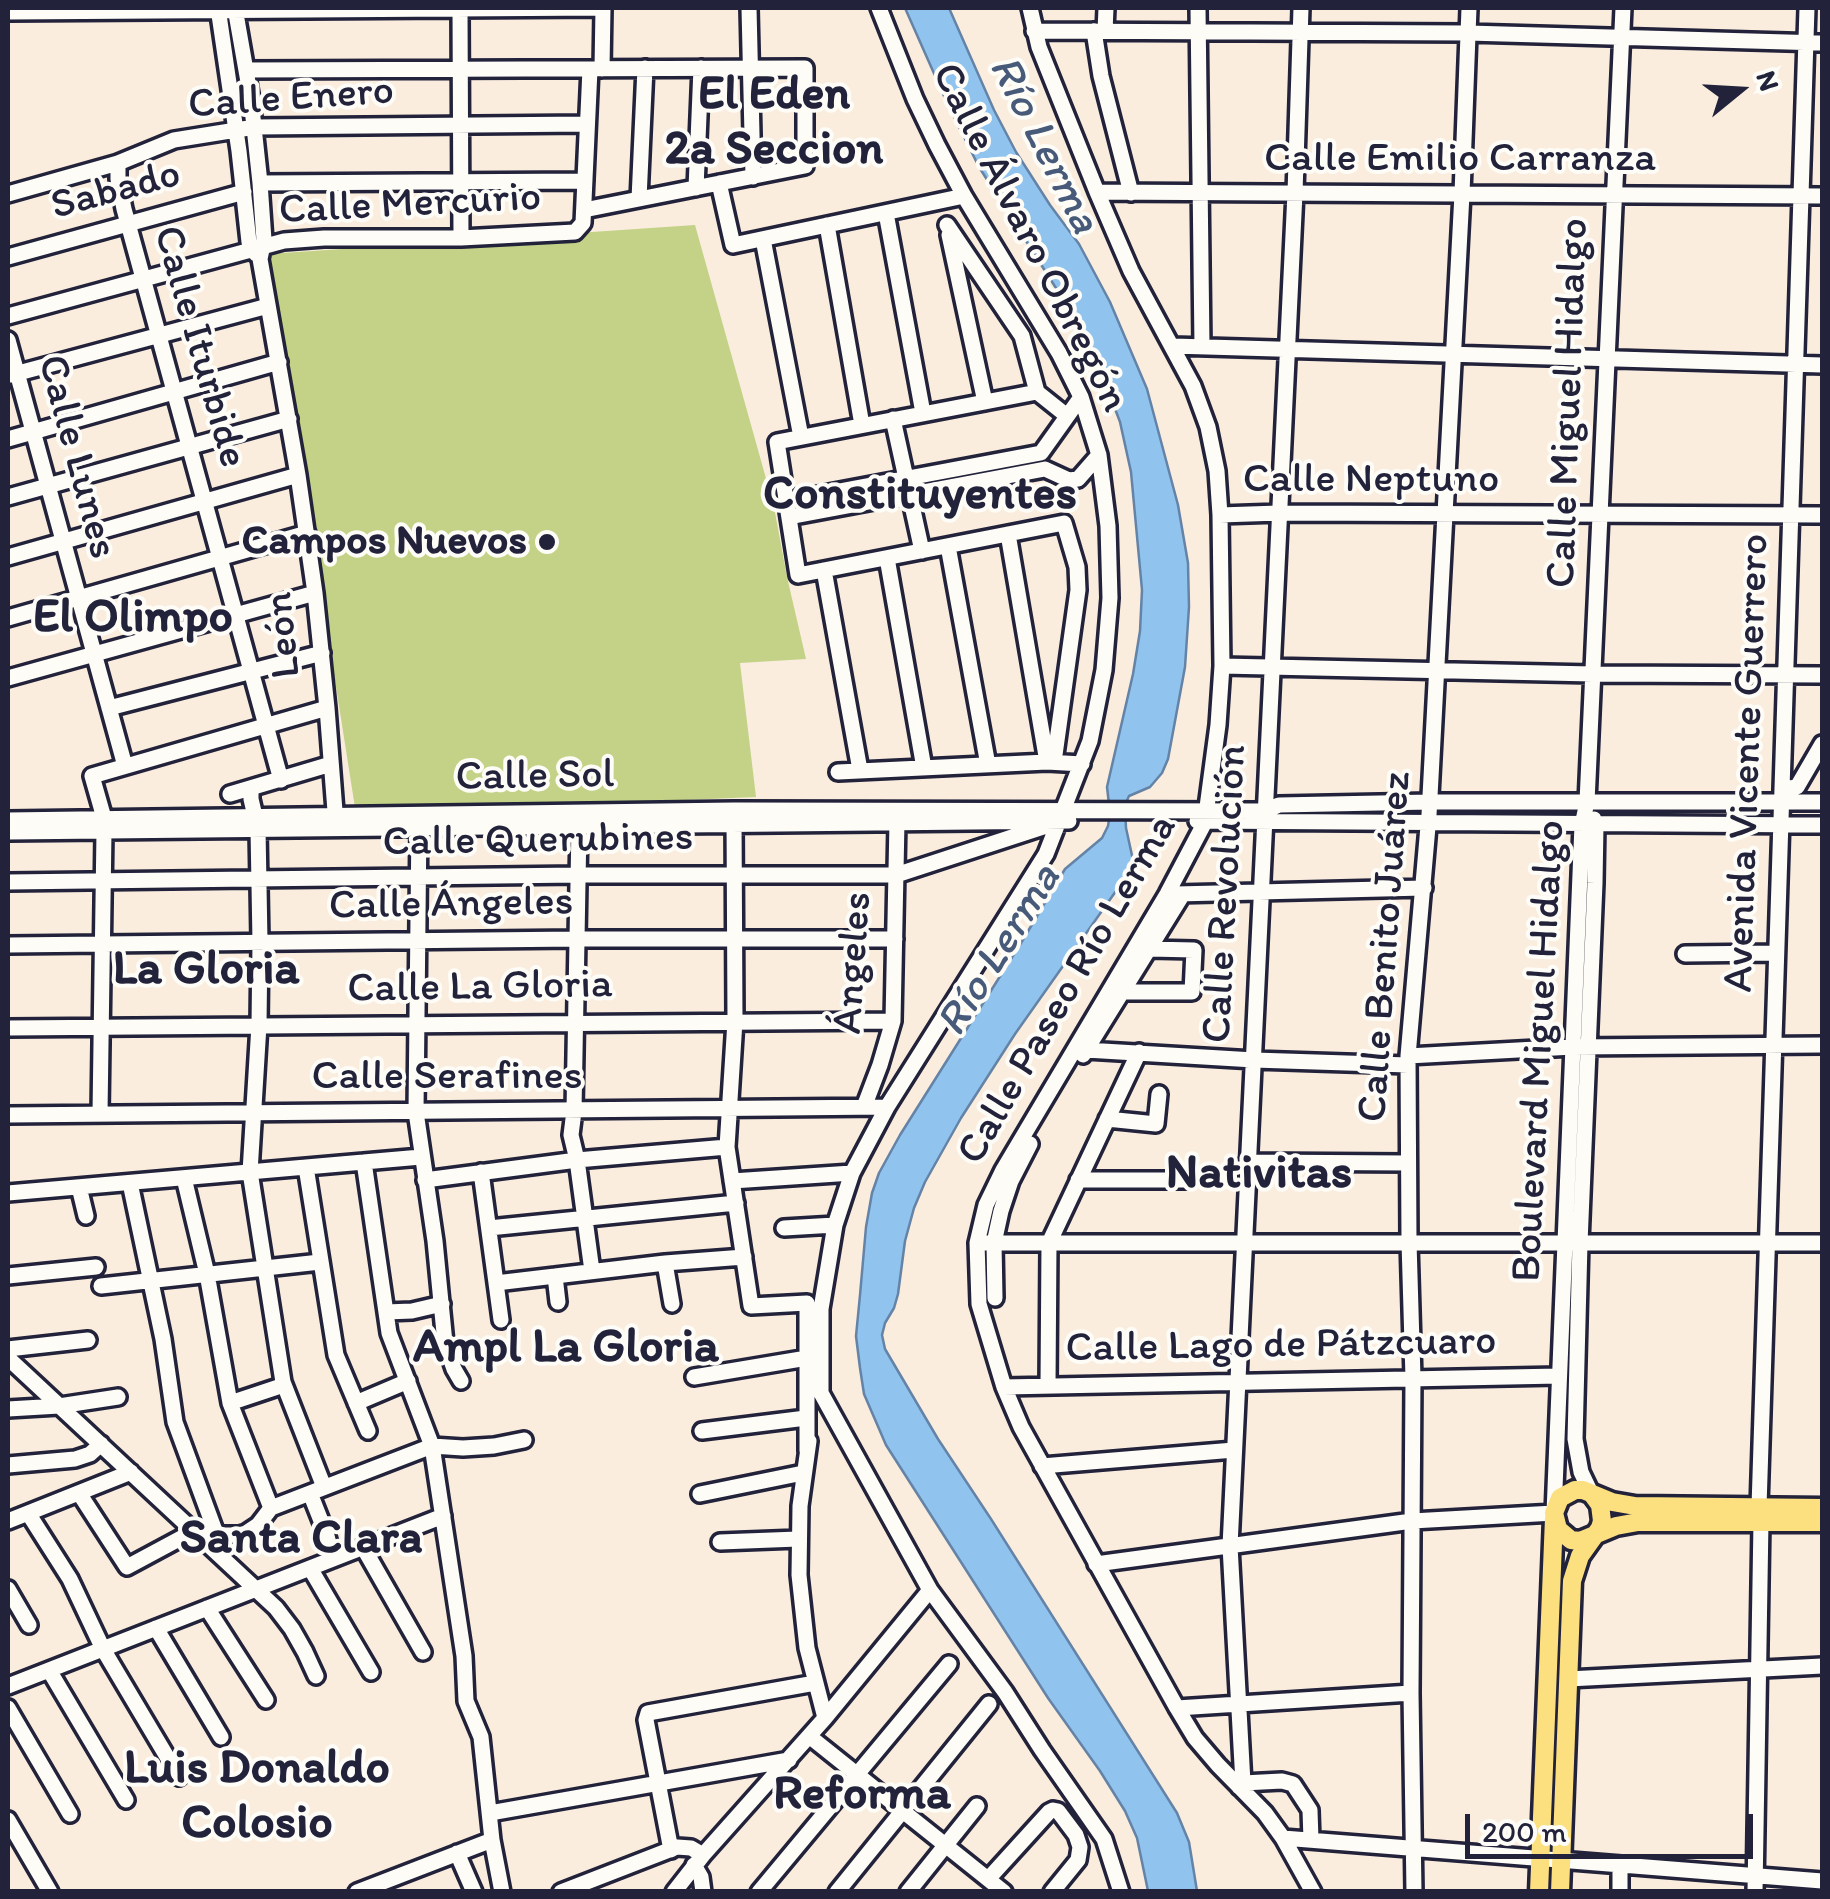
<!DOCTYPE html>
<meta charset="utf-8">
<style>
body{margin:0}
#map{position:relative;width:1830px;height:1899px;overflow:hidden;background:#faedde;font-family:Itim,sans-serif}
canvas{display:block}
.frame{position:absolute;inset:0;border:10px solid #22223b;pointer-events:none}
.north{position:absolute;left:1690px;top:40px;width:100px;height:100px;-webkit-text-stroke:8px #fdfcf7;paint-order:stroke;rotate:72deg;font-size:28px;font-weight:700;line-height:40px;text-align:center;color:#22223b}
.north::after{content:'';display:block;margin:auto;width:35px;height:45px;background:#22223b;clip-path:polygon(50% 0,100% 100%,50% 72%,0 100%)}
.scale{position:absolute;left:1465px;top:1814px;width:288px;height:45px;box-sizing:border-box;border:5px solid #22223b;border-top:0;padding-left:12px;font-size:30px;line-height:35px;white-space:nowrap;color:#22223b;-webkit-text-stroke:8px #fdfcf7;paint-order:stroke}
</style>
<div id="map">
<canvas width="1830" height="1899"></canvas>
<div class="frame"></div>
<div class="north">N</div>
<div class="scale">200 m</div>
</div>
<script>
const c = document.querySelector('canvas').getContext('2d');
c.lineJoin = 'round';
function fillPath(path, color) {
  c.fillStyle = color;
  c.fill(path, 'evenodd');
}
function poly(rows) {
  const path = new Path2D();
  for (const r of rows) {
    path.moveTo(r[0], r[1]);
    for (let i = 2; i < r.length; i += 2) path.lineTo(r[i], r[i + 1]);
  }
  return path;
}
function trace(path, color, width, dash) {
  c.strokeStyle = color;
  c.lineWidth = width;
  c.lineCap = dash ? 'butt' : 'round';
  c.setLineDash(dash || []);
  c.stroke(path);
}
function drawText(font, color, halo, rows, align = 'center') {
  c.font = font + ' Itim,sans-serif';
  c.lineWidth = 8;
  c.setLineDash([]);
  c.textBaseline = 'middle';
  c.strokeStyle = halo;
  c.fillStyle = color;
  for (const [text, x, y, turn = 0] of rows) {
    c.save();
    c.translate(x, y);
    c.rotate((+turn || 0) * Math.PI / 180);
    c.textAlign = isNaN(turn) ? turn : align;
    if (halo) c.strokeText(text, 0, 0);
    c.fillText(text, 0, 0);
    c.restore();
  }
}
fillPath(poly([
 [695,225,774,507,787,577,806,659,740,663,756,797,356,814,268,254]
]), '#c3d286');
const water = poly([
 [905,8,949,8,994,110,1016,152,1050,205,1079,244,1110,302,1147,389,1178,505,1188,563,1189,607,1185,667,1168,759,1162,773,1150,787,1129,796,1125,805,1126,828,1133,860,1128,874,1015,1034,961,1118,925,1182,914,1208,905,1241,898,1294,894,1308,885,1323,882,1335,885,1349,938,1439,991,1519,1177,1813,1189,1842,1197,1891,1148,1891,1137,1838,1125,1811,1100,1771,1048,1698,886,1445,864,1394,860,1368,856,1336,860,1295,866,1227,872,1193,879,1173,900,1135,1021,943,1065,869,1102,838,1108,826,1110,813,1107,787,1133,674,1140,631,1142,590,1131,472,1120,422,1103,377,1084,336,1061,296,979,167,948,105,905,8]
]);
fillPath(water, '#90c3ed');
trace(water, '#6483a6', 2.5);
const minor = poly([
 [218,8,239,151,249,242,256,254],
 [235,8,251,99,260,183,264,240,260,259,298,475,315,593,327,708,336,824],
 [460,8,461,238],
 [749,8,753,177],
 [879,8,915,99,937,145,964,196,1059,353,1081,397,1099,455,1108,526,1110,598,1104,670,1090,741,1046,854,887,1107,852,1173,835,1225,821,1309,821,1393,930,1590,1005,1692,1042,1750,1104,1839,1121,1892],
 [1030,8,1039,47,1097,192,1131,271,1193,386,1208,427,1217,471,1220,515,1222,666,1218,725,1205,822,1167,894,1003,1170,986,1205,977,1243,979,1304,1004,1387,1021,1427,1177,1708,1195,1738,1218,1765,1265,1813,1283,1838,1313,1892],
 [1198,8,1202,347],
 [8,12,603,8],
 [1034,31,1468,33,1822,43],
 [1094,31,1101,76,1131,193],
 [1105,31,1106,8],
 [602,69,603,8],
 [246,70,805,68,805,166,584,210],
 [118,163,118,179,124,209,281,780],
 [260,183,585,181],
 [719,183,733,245,964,196],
 [696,188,701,68],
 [1097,192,1822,196],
 [8,194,118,163,174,140,255,127,587,124],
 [639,199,645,68],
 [886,213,923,413],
 [827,225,862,425],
 [947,225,1022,336,1037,392,1067,416],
 [949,235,985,402],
 [763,239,801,437],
 [8,257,244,192],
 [8,316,284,241,324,238,461,238,575,232,583,223,590,69],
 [8,340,125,766],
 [1173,346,1822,365],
 [11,375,268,306],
 [1037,392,777,442,798,575,1064,523,1077,567,1078,590,1054,762],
 [893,419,922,551],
 [8,439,279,362],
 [8,497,289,419],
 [786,501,1041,453,1081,397],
 [1220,515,1279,513,1822,515],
 [789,517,1045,469,1069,480,1078,479,1099,455],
 [1008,534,1047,762],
 [948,546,988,765],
 [8,557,298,475],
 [887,558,924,768],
 [824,570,860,770],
 [8,618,307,533],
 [1222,666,1593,674,1822,675],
 [8,678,315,593],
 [109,708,322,653],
 [838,772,1047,762,1082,764],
 [251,789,251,799,258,829,260,942,259,1025,250,1172,283,1382,324,1487],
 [1782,789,1797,787,1822,744],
 [230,794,331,764],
 [734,815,735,1021,727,1147,751,1306,807,1303,807,1451],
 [104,818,92,776,327,708],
 [8,820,734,810,1265,811,1279,805,1430,802,1822,802],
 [419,820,416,1112,435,1241,445,1343,454,1369,461,1381],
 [1197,821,1822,825],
 [579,825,574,1111,571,1135,577,1160,592,1271],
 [8,832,1069,821],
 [8,882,578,875,896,875,1046,826],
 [1176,894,1424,888],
 [8,945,577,939,895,939],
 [1685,954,1776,953],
 [1124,992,1192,992,1194,950,1150,949],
 [8,1028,893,1021],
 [1086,1050,1254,1060,1408,1065],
 [1083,1055,1183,894],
 [1408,1056,1573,1047,1822,1045],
 [864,1107,880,1065,893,1021,897,821],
 [100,1114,104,831],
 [8,1115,887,1107],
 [1107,1119,1156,1124,1159,1094],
 [364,1162,389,1333,432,1446,464,1656,466,1701,481,1737,492,1840,502,1892],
 [1247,1162,1408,1163],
 [306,1167,336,1355,368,1431],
 [481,1172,501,1320],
 [184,1178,207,1274,230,1403,271,1508],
 [425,1180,577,1160,727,1147],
 [1078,1180,1189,1180],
 [732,1181,852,1173],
 [130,1183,163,1339,175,1422,217,1536],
 [79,1187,86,1216],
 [8,1193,421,1157],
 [489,1228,736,1203],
 [784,1228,835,1225],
 [977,1243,1822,1243],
 [665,1263,672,1304],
 [8,1276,96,1267],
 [555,1276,558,1302],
 [496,1283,665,1263,744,1257],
 [101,1286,320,1262],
 [995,1298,994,1243,1001,1211,1011,1181,1030,1144],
 [386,1312,412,1311,442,1304],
 [8,1349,88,1340],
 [8,1358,276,1608,292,1629,305,1652,316,1676],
 [694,1377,807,1358],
 [1048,1386,1049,1243,1139,1052],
 [1004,1387,1559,1376],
 [230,1403,284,1385],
 [356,1403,408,1381],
 [8,1409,59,1406,118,1397],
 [702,1431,806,1418],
 [809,1441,800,1506,799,1575,807,1648,825,1718],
 [8,1465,75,1459,90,1454,101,1444],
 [1042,1466,1234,1450],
 [79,1493,127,1567,194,1531],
 [310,1493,327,1536,333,1559],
 [1591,1493,1581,1472,1575,1439,1580,1243,1595,883,1596,825,1594,819],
 [700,1494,803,1473],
 [28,1513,70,1579,103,1649,179,1777],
 [8,1521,131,1472],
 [207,1535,239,1535,246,1533,258,1525,271,1508,432,1446,463,1448,494,1446,524,1440],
 [720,1542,798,1539],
 [363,1547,423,1652],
 [1096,1564,1412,1521,1554,1513,1582,825,1587,802,1623,8],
 [310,1568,371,1672],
 [8,1589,29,1625],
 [207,1608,266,1700],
 [156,1628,221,1737],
 [49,1670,126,1800],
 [1568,1679,1822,1666],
 [8,1686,443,1516],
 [8,1708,70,1814],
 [1177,1708,1411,1693],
 [809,1736,1004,1892],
 [1243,1783,1230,1546,1295,193,1301,8],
 [1239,1787,1243,1783,1282,1781,1293,1784,1310,1810,1311,1840],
 [490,1813,789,1760],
 [8,1820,50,1892],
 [1283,1838,1822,1881],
 [671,1850,646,1720,648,1713,815,1683],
 [457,1853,474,1892],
 [694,1865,701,1877,703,1892],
 [989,1878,1049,1812,1053,1810,1058,1811,1076,1835,1080,1847,1078,1860,1052,1892],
 [357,1892,492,1840],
 [561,1892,677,1847,691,1848,703,1855],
 [674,1892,703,1855,825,1718,930,1590],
 [759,1892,949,1664],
 [837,1892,989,1704],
 [908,1892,977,1806],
 [1414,1892,1411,1693,1413,1378,1409,1242,1408,1056,1429,815,1462,194,1469,8],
 [1620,1892,1620,1865],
 [1755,1892,1761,1521,1759,1508,1807,8]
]);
const major = poly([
 [1822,1508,1635,1506,1612,1502,1583,1490,1575,1490,1560,1498,1554,1513,1558,1529,1571,1540,1580,1541,1616,1526,1638,1522,1822,1522],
 [1539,1892,1554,1518],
 [1560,1892,1572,1581,1580,1556,1600,1528,1602,1521,1600,1505,1592,1494]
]);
trace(minor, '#22223b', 22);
trace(major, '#22223b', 25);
trace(minor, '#fdfcf7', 15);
trace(major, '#fce080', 18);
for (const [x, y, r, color] of [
 [547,542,10,"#22223b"]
]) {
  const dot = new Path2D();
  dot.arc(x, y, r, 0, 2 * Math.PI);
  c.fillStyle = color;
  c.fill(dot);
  trace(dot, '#fdfcf7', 4);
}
drawText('42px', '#22223b', '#fdfcf7', [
 ["Calle Enero",291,99,-4],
 ["Calle Emilio Carranza",1460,159],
 ["Sabado",116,191,-15],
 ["Calle Mercurio",410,205,-3],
 ["Calle Álvaro Obregón",1029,238,63],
 ["Calle Iturbide",199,347,74],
 ["Calle Miguel Hidalgo",1569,403,-88],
 ["Calle Lunes",76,457,75],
 ["Calle Neptuno",1371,480],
 ["León",284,635,-96],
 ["Avenida Vicente Guerrero",1748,763,-88],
 ["Calle Sol",535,777,-1],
 ["Calle Querubines",538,841,-1],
 ["Calle Revolución",1226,894,-87],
 ["Calle Ángeles",451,905,-1],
 ["Calle Benito Juárez",1386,947,-86],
 ["Ángeles",854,963,-86],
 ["Calle La Gloria",480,988,-1],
 ["Calle Paseo Río Lerma",1068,990,-60],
 ["Boulevard Miguel Hidalgo",1540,1051,-87],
 ["Calle Serafines",447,1077],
 ["Calle Lago de Pátzcuaro",1281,1346,-1]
]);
drawText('bold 42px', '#22223b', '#fdfcf7', [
 ["Campos Nuevos",527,542]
], 'right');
drawText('italic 45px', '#485a79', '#fdfcf7', [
 ["Río Lerma",1043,145,63],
 ["Río Lerma",1000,951,-58]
]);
drawText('bold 48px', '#22223b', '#fdfcf7', [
 ["El Eden",774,96],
 ["2a Seccion",774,151],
 ["Constituyentes",920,496],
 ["El Olimpo",133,619],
 ["La Gloria",206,971],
 ["Nativitas",1259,1175],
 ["Ampl La Gloria",566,1349],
 ["Santa Clara",301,1540],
 ["Luis Donaldo",257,1770],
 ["Colosio",257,1825],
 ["Reforma",862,1796]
]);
</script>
